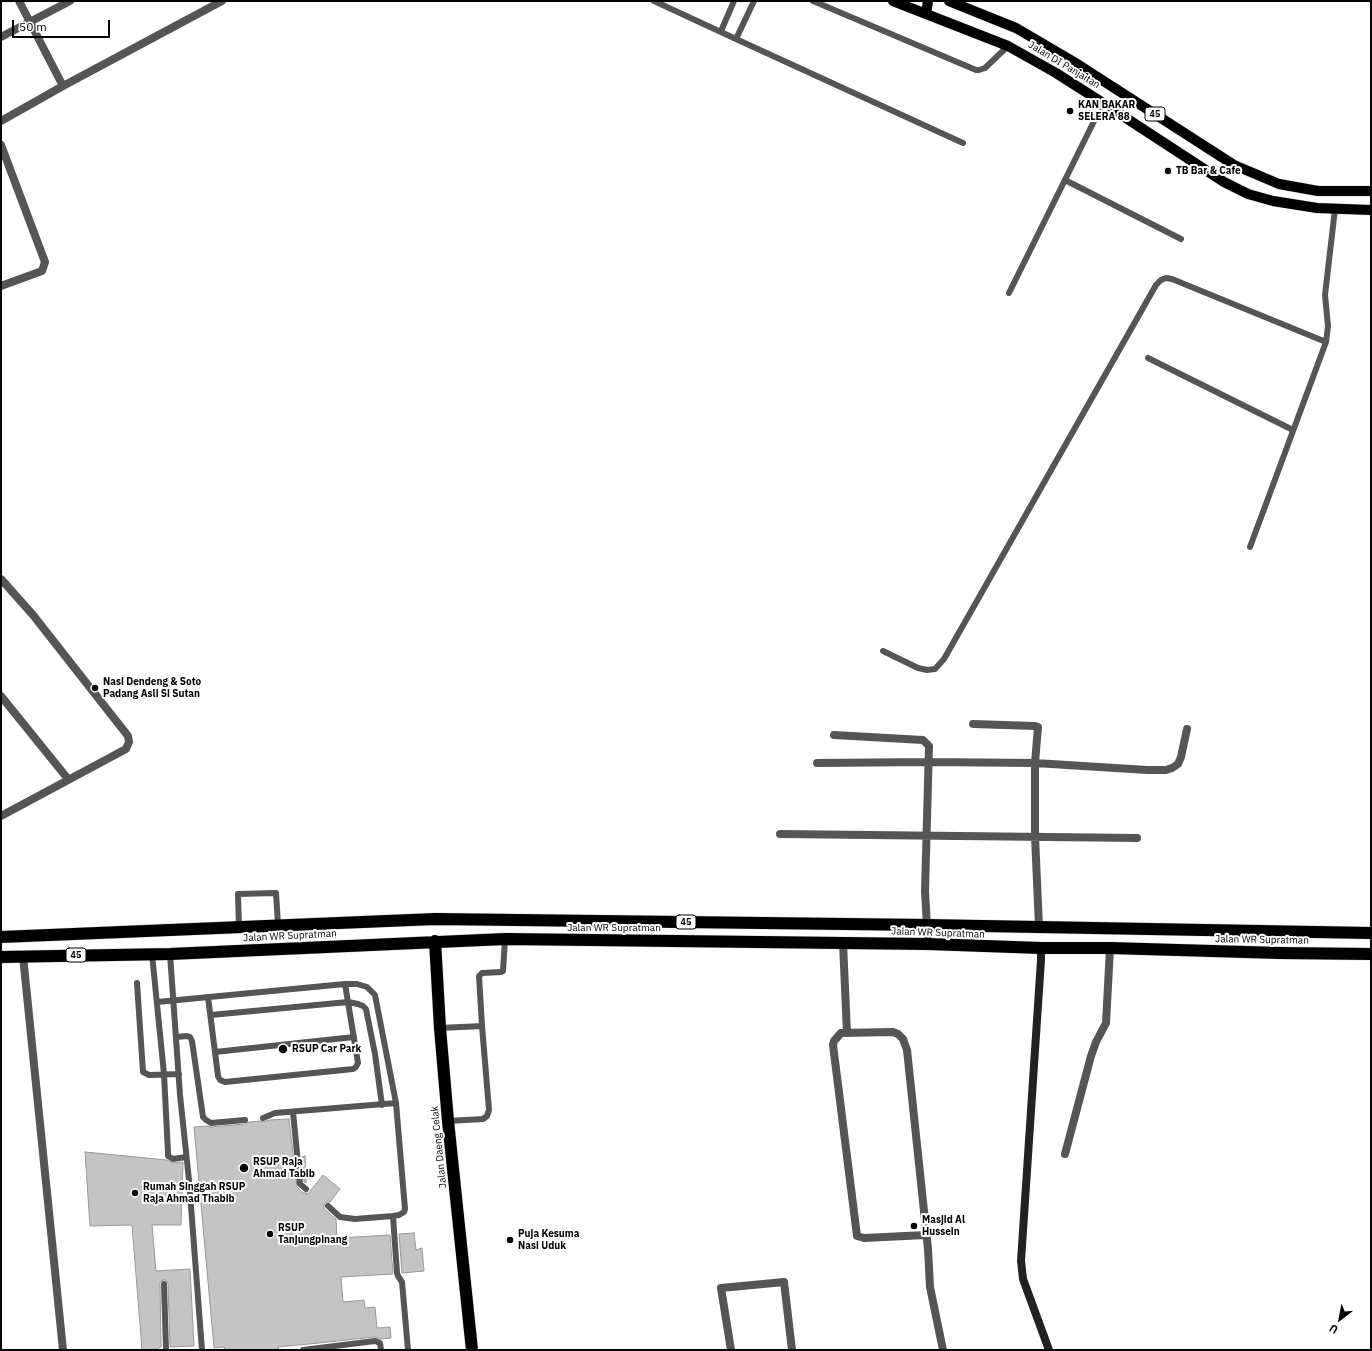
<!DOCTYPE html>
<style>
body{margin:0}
#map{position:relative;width:1372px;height:1351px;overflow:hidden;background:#fff;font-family:"IBM Plex Sans",sans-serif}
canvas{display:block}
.frame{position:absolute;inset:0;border:2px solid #000;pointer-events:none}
.north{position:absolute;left:1320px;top:1299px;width:40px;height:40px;-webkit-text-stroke:3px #fff;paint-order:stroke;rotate:212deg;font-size:11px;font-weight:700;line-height:16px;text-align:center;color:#000}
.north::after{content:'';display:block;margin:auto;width:14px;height:18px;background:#000;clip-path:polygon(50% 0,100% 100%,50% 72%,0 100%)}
.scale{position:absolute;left:12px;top:20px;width:98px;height:18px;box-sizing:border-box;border:2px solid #000;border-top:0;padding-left:5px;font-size:12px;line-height:14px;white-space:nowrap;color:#000;-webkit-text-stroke:3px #fff;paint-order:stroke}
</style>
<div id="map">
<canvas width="1372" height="1351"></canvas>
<div class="frame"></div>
<div class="north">U</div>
<div class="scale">50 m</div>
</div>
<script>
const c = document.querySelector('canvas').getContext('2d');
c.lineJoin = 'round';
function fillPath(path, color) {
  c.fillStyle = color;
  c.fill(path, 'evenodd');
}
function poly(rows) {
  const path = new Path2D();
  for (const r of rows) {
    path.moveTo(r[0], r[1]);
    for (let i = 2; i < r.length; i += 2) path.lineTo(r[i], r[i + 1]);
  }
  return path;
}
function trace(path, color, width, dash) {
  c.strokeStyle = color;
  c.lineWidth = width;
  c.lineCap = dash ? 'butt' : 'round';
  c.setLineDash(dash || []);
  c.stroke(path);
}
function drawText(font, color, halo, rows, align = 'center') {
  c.font = font + ' "IBM Plex Sans",sans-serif';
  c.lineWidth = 4;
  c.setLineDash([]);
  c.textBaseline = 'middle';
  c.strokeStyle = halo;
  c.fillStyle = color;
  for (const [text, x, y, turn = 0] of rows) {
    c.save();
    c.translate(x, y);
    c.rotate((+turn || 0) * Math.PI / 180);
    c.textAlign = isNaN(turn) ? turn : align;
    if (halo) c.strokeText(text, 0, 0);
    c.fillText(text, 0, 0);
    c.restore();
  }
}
const building = poly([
 [289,1119,297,1187,303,1193,307,1193,307,1195,323,1175,340,1189,330,1202,326,1202,324,1205,324,1209,336,1219,337,1238,390,1235,393,1274,341,1277,343,1302,364,1300,365,1308,375,1307,377,1328,390,1327,391,1338,381,1339,374,1337,319,1343,278,1347,279,1350,225,1350,224,1347,214,1348,194,1127,207,1126,211,1127,245,1124,249,1122,260,1121,263,1122,269,1120,289,1119],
 [85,1152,167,1160,173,1163,183,1162,181,1225,152,1225,156,1271,190,1269,194,1346,170,1347,168,1284,166,1280,163,1280,160,1282,160,1284,161,1347,158,1348,158,1350,142,1350,132,1225,90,1226,85,1152],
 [305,1156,306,1183,304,1182,302,1157,305,1156],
 [414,1233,416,1250,422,1248,424,1271,402,1273,399,1234,414,1233]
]);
fillPath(building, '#c4c4c4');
trace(building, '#999', 1);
const primary = poly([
 [893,1,1008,46,1056,73,1103,103,1224,182,1248,194,1273,201,1317,208,1371,210],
 [949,1,1016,28,1074,62,1234,165,1279,184,1318,191,1371,191],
 [926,14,928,1]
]);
const highway = poly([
 [1,937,435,919,927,925,1371,933],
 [435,941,440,1028,448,1121,472,1350],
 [1,957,170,954,505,939,928,944,1041,948,1110,948,1280,953,1371,954]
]);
trace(primary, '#dbdbdb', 11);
trace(highway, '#dbdbdb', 13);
trace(poly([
 [654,1,736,39],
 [754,1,736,39,963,143],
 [813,1,976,70,979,70,985,68,1008,46],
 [721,31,734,1],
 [1065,180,1181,239],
 [1009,293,1103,103],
 [1148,358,1293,430],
 [1250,547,1326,342,1328,326,1325,295,1335,209],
 [883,651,918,668,927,670,935,669,944,659,1156,285,1161,280,1166,278,1172,279,1326,342],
 [239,927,238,894,276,893,278,925],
 [152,954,164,1074,168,1153,168,1156,173,1159,186,1157],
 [170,954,180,1095,189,1180,202,1350],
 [137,983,143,1072,149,1075,179,1074],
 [208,997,218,1076,220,1080,225,1082,353,1069,356,1067,358,1063,345,984],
 [157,1002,345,984,357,984,367,987,375,995,396,1103],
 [211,1015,348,1002,358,1004,363,1006,366,1009,375,1054,382,1105],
 [482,1026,479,976,482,973,501,972,503,971,505,939],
 [440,1028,482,1026,489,1110,487,1116,483,1119,448,1121],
 [176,1037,187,1036,190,1037,192,1041,203,1117,206,1120,211,1123,245,1120],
 [215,1052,354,1037],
 [293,1112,300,1184,306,1189],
 [263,1118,275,1113,396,1103,405,1209,404,1212,399,1215,393,1216,355,1219,340,1217,328,1206],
 [393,1216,397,1273,398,1276,402,1282,408,1350],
 [164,1284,166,1350],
 [303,1350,375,1341,380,1343,381,1350]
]), '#555', 6);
trace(poly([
 [19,1,63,86],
 [1,37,70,1],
 [1,121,63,86,222,1],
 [1,145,45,262,42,271,1,286],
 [1,579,33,615,128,736,129,742,126,749,1,816],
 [1,696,68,779],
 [973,724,1035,726,1038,727,1035,763,1035,836,1039,927],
 [834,735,923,740,929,746,925,891,928,944],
 [817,763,928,762,1035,763,1147,770,1166,770,1172,768,1178,764,1181,757,1187,729],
 [780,834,1137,838],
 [843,943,847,1033],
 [23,956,63,1350],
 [1065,1154,1091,1056,1096,1042,1106,1023,1110,948],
 [926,1235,864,1238,857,1236,833,1045,834,1041,841,1033,893,1032,898,1034,903,1039,907,1050,928,1249,930,1287,943,1350],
 [731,1350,721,1288,784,1282,792,1350]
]), '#555', 8);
trace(poly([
 [1041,948,1041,960,1021,1261,1023,1279,1049,1350]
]), '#222', 8);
trace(primary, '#000', 10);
trace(highway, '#000', 12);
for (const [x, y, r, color] of [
 [1070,111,4,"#000"],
 [1168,171,4,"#000"],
 [95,688,4,"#000"],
 [283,1049,5,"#000"],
 [244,1168,5,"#000"],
 [135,1193,4,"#000"],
 [914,1226,4,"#000"],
 [270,1234,4,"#000"],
 [510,1240,4,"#000"]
]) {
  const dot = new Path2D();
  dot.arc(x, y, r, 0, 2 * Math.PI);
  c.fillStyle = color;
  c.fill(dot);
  trace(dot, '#fff', 1.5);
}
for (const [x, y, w] of [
 [1155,114,20],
 [686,922,20],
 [76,955,20]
]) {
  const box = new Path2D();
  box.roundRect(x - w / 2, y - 7, w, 14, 3);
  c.fillStyle = '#fff';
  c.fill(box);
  trace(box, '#000', 1);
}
drawText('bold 9px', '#000', null, [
 ["45",1155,114],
 ["45",686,922],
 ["45",76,955]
]);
drawText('10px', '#000', '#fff', [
 ["Jalan DI Panjaitan",1064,65,31],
 ["Jalan WR Supratman",614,928],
 ["Jalan WR Supratman",938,933,2],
 ["Jalan WR Supratman",290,936,-3],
 ["Jalan WR Supratman",1262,940,1],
 ["Jalan Daeng Celak",439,1147,-96]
]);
drawText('bold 10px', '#000', '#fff', [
 ["KAN BAKAR",1078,105],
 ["SELERA 88",1078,117],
 ["TB Bar & Cafe",1176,171],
 ["Nasi Dendeng & Soto",103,682],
 ["Padang Asli Si Sutan",103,694],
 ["RSUP Car Park",292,1049],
 ["RSUP Raja",253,1162],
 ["Ahmad Tabib",253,1174],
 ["Rumah Singgah RSUP",143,1187],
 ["Raja Ahmad Thabib",143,1199],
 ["Masjid Al",922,1220],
 ["Hussein",922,1232],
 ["RSUP",278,1228],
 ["Tanjungpinang",278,1240],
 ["Puja Kesuma",518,1234],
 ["Nasi Uduk",518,1246]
], 'left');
</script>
